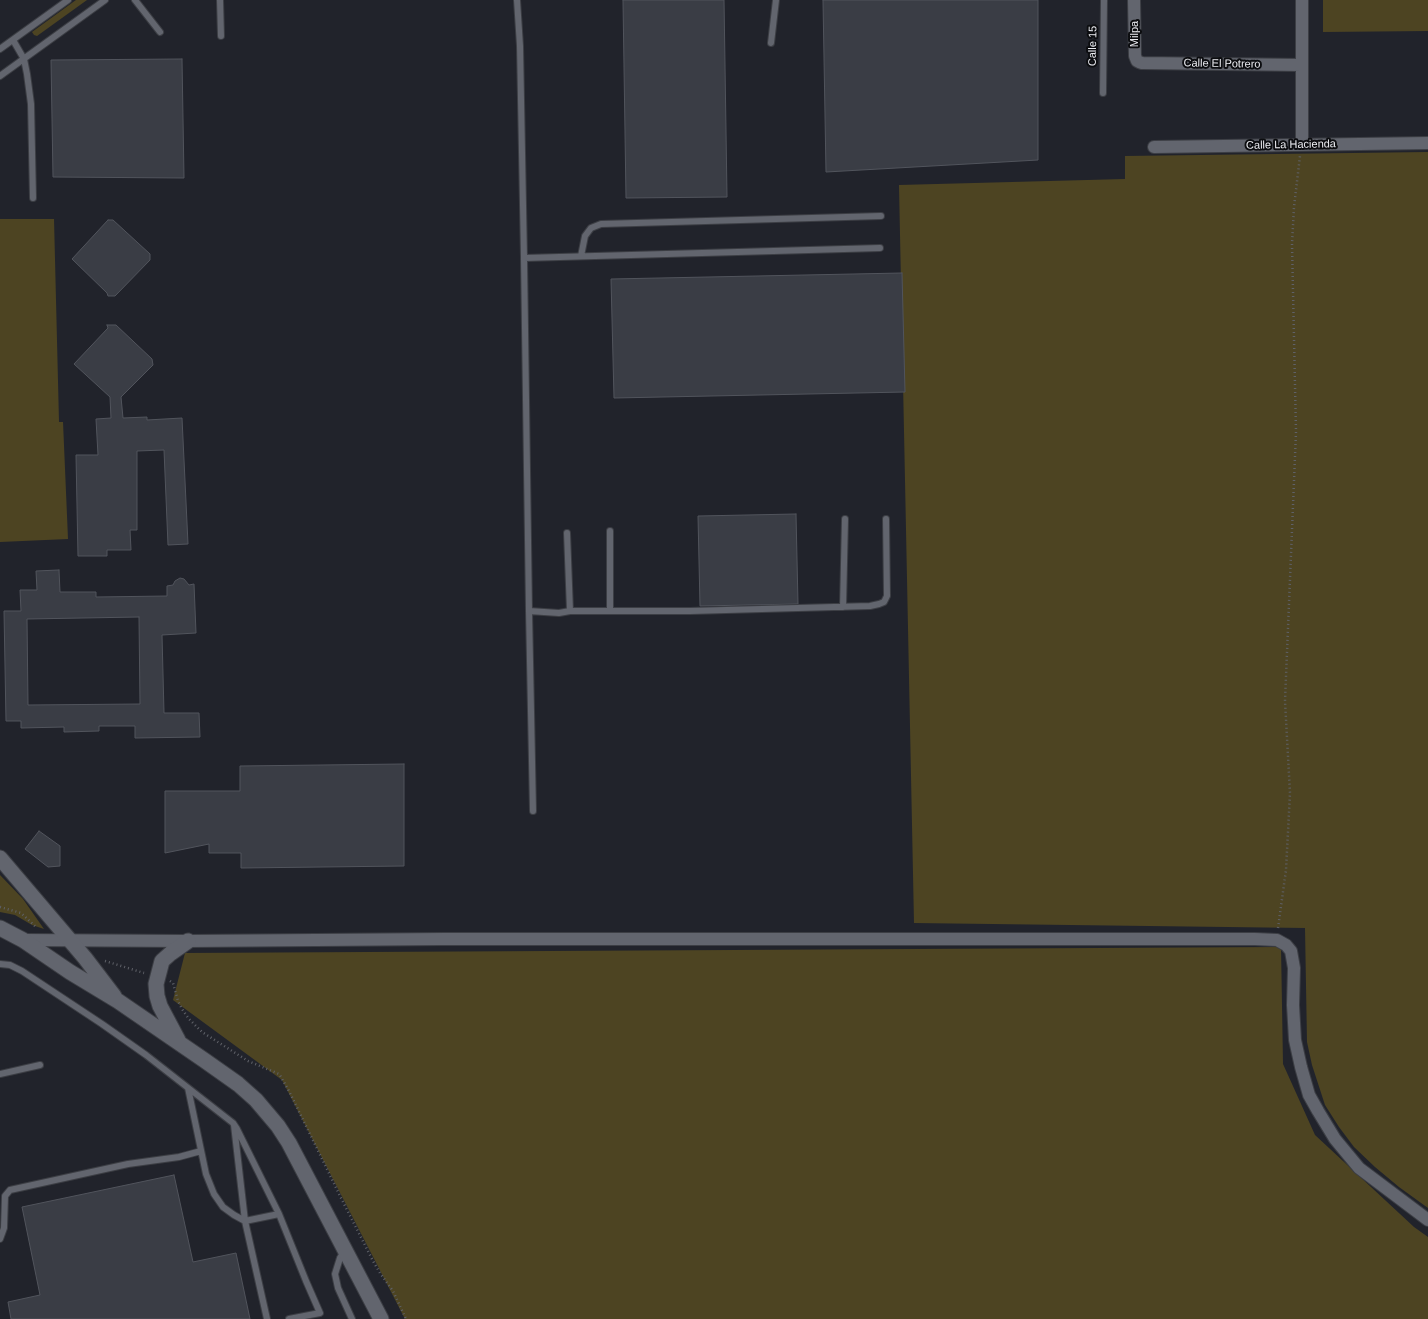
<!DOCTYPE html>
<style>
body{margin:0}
canvas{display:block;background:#21232b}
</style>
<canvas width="1428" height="1319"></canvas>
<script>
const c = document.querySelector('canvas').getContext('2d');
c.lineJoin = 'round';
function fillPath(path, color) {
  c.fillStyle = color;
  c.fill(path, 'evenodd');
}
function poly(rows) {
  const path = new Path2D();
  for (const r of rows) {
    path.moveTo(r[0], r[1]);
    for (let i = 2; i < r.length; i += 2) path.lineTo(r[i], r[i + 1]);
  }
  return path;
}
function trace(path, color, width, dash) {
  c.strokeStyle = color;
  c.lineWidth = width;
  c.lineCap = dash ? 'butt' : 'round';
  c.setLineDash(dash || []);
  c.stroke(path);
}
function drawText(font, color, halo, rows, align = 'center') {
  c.font = font + ' Arial,sans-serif';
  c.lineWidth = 4;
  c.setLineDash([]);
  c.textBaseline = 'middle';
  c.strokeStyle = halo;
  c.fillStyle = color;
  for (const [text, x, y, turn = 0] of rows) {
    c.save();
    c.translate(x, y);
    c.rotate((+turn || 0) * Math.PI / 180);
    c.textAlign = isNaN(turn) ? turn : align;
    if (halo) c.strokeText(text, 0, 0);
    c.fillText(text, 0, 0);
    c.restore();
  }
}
fillPath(poly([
 [76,0,87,0,37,36,34,35,32,32],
 [1323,0,1428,0,1428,31,1323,32],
 [1428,152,1428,1208,1399,1187,1375,1167,1354,1147,1339,1127,1325,1105,1312,1065,1307,1042,1305,928,914,923,899,185,1125,179,1125,156],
 [0,219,54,219,59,422,63,422,68,539,0,542],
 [0,875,23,899,44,929,32,925,15,915,0,912],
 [1281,947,1283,1064,1315,1135,1414,1227,1428,1237,1428,1319,405,1319,282,1080,173,1000,185,953]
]), '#4d4422');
const building = poly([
 [623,0,724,0,727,197,626,198,623,0],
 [823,0,1038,0,1038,160,826,172,823,0],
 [182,59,184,178,53,177,51,60,182,59],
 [108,220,113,220,150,254,150,260,115,296,108,296,107,293,72,259,108,220],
 [902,273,905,392,614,398,611,279,902,273],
 [107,325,116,325,152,359,153,365,121,397,123,418,147,417,147,420,182,418,188,544,168,545,164,450,137,451,137,530,130,530,131,550,107,550,107,556,78,556,76,455,98,455,96,419,111,418,110,397,74,364,108,328,107,325],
 [796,514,798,604,700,606,698,516,796,514],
 [59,570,60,592,96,592,96,597,167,596,167,586,173,585,175,581,180,578,184,579,189,585,194,584,196,633,162,635,164,713,199,713,200,737,135,738,135,726,99,726,99,731,64,732,64,727,21,728,21,721,6,721,4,611,21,611,20,590,37,590,36,571,59,570],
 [139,617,140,704,28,705,27,619,139,617],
 [404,764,404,866,241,868,241,853,209,853,209,844,165,853,165,791,240,791,240,766,404,764],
 [39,831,60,846,60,866,48,867,25,849,39,831],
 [174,1175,193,1262,236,1253,250,1319,11,1319,8,1302,40,1295,22,1207,174,1175]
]);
fillPath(building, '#3a3d45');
trace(building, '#51545c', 1);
const service = poly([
 [135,0,160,32],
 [220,0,221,36],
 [517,0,520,46,524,258,529,611,533,811],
 [13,40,24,59,27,74,31,104,33,198],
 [771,43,776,0],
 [0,49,68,0],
 [0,76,105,0],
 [1103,93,1104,0],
 [581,256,585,236,591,228,601,224,881,216],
 [524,258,880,248],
 [567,533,570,611],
 [843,607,845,519],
 [529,611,559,613,570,611,690,611,870,606,879,604,884,602,887,596,886,519],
 [610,611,610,531],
 [0,964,10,965,22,971,102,1024,146,1055,233,1123,237,1129,279,1214,306,1281,320,1313,289,1319],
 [0,1074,40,1065],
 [188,1088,206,1174,214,1194,223,1207,234,1215,245,1221,279,1214],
 [234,1125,245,1221,267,1319],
 [0,1239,4,1228,5,1196,10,1190,128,1164,179,1157,201,1151],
 [344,1252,340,1258,335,1274,338,1288,352,1319]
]);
const minor = poly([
 [1134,0,1135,56,1137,61,1139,62,1142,63,1302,65],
 [1302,144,1302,0],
 [1154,147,1428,143],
 [23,940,188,941,443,939,1255,939,1277,940,1286,945,1291,951,1294,968,1293,1005,1295,1040,1301,1067,1309,1095,1318,1111,1335,1139,1359,1168,1428,1220]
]);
const tertiary = poly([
 [0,858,85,958,114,996],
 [0,928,23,940,70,972,118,1001,204,1060,238,1084,256,1100,278,1126,289,1143,381,1319],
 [178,1040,160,1006,157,996,156,984,162,961,171,953,188,941]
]);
trace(service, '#3c3e44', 8);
trace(minor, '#3c3e44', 14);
trace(tertiary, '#3c3e44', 17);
trace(poly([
 [0,907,21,913,37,928],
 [1278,928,1286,870,1290,793,1285,701,1296,432,1292,244,1294,207,1300,156],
 [105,961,144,973],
 [170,981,173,983,178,1001,182,1009,189,1019,202,1032,248,1061,279,1074,281,1077,290,1093,341,1198,373,1261,380,1273,393,1291,406,1319]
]), '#5f6168', 2.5, [1, 3]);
trace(service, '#62656e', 6);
trace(minor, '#62656e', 12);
trace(tertiary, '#62656e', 15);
drawText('11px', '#ecedf2', '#0c0d10', [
 ["Milpa",1135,34,-90],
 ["Calle 15",1093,46,-89],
 ["Calle El Potrero",1222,64,1],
 ["Calle La Hacienda",1291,145,-1]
]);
</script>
